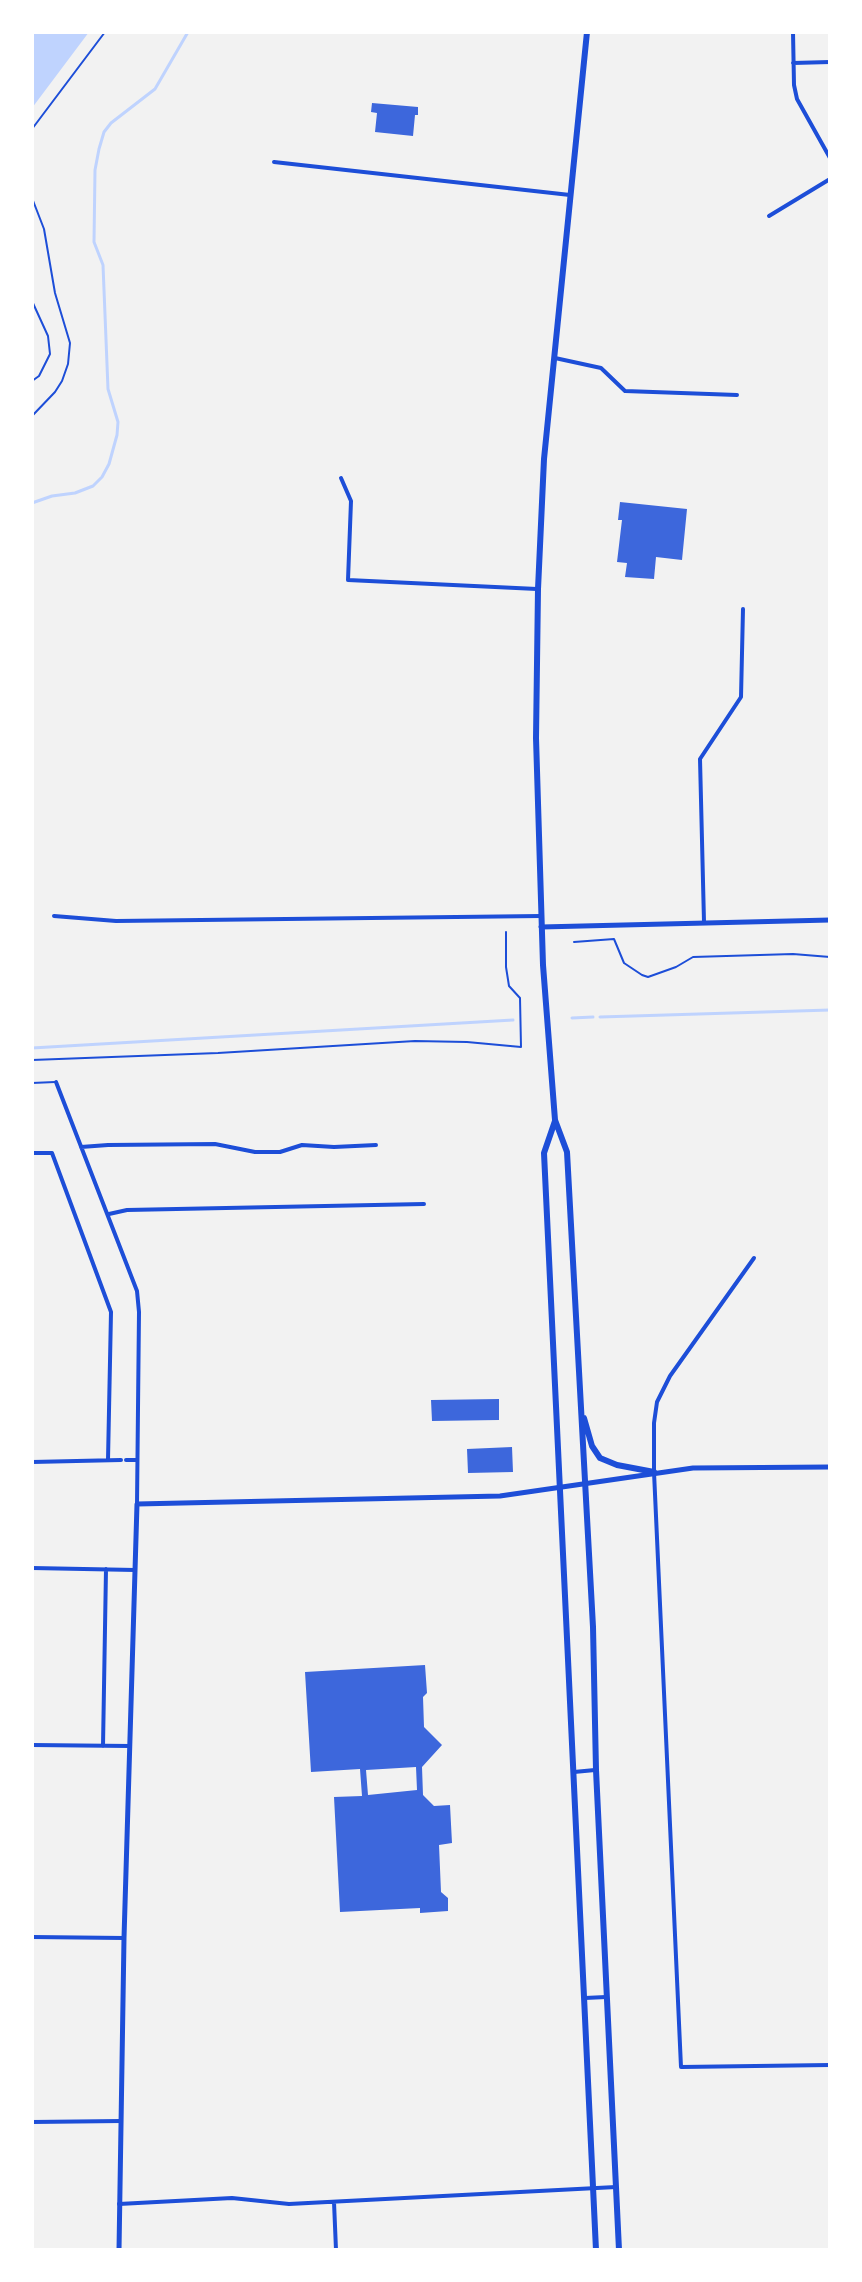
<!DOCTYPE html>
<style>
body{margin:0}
#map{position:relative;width:862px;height:2282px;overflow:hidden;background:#f2f2f2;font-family:"Space Grotesk",sans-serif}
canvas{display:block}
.frame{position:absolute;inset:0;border:34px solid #fff;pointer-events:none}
</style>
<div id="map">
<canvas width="862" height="2282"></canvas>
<div class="frame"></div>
</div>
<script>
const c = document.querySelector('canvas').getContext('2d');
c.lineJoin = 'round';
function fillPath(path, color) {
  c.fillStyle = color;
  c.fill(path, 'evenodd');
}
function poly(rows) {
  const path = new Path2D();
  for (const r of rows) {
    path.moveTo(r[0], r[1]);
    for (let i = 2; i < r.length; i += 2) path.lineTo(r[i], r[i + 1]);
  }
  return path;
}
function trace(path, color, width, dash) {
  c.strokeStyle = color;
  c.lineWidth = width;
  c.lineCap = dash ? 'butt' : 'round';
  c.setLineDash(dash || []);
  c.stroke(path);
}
fillPath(poly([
 [32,32,89,32,32,108]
]), '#bfd3fe');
trace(poly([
 [32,503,52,496,75,493,93,486,102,477,109,464,117,435,118,422,108,389,103,265,94,242,95,170,99,149,104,132,111,123,155,89,188,32],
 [600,1017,830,1010],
 [572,1018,593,1017],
 [32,1048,513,1020]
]), '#bfd3fe', 3);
fillPath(poly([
 [372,103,418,107,418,115,415,115,413,136,375,132,377,113,371,112],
 [620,502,687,509,682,560,656,557,654,579,625,577,627,563,617,562,622,520,618,520],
 [499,1399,499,1420,432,1421,431,1400],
 [512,1447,513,1472,468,1473,467,1449],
 [425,1665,427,1693,423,1697,424,1727,442,1745,422,1767,423,1795,434,1806,450,1805,452,1843,439,1845,441,1892,448,1898,448,1911,420,1913,420,1908,340,1912,334,1797,362,1796,360,1769,311,1772,305,1672],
 [416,1767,417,1790,368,1795,366,1770]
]), '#3d67dc');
trace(poly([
 [32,129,105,32],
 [32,198,44,229,55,293,70,343,68,364,62,381,55,392,32,416],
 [574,942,614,939,624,963,642,975,648,977,676,967,693,957,793,954,830,957],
 [32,1060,218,1053,415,1041,467,1042,521,1047,520,998,509,986,506,967,506,932]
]), '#1d4ed8', 2);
trace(poly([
 [32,301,48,336,50,354,39,376,32,381],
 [32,1083,55,1082]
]), '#1d4ed8', 2);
trace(poly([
 [793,32,794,85,797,99,830,158],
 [793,63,830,62],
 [274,162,570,195],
 [769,216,830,179],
 [555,358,601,368,625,391,737,395],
 [341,478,351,501,348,580,537,589],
 [54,916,116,921,541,916],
 [704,922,700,759,741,697,743,609],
 [56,1082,137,1291,139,1312,137,1504],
 [81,1147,108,1145,215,1144,255,1152,280,1152,302,1145,334,1147,376,1145],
 [32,1153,52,1153,111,1312,108,1460],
 [109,1214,127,1210,424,1204],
 [754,1258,670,1376,657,1402,654,1423,654,1472,681,2067,830,2065],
 [126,1460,137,1460],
 [32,1462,121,1460],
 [32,1568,135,1570],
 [32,1745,130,1746],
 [103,1746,106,1569],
 [574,1772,595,1770],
 [32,1937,124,1938],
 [585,1998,606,1997],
 [32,2122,121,2121],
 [334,2202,336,2250],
 [119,2204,232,2198,289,2204,616,2187]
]), '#1d4ed8', 4);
trace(poly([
 [541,927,830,920],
 [119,2250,124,1938,137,1504,500,1496,693,1468,830,1467]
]), '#1d4ed8', 5);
trace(poly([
 [587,32,544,459,538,589,536,738,543,965,555,1120,567,1152,593,1627,596,1770,619,2250],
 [555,1121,544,1153,596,2250],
 [584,1418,592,1446,600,1458,617,1465,654,1472]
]), '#1d4ed8', 6);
</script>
